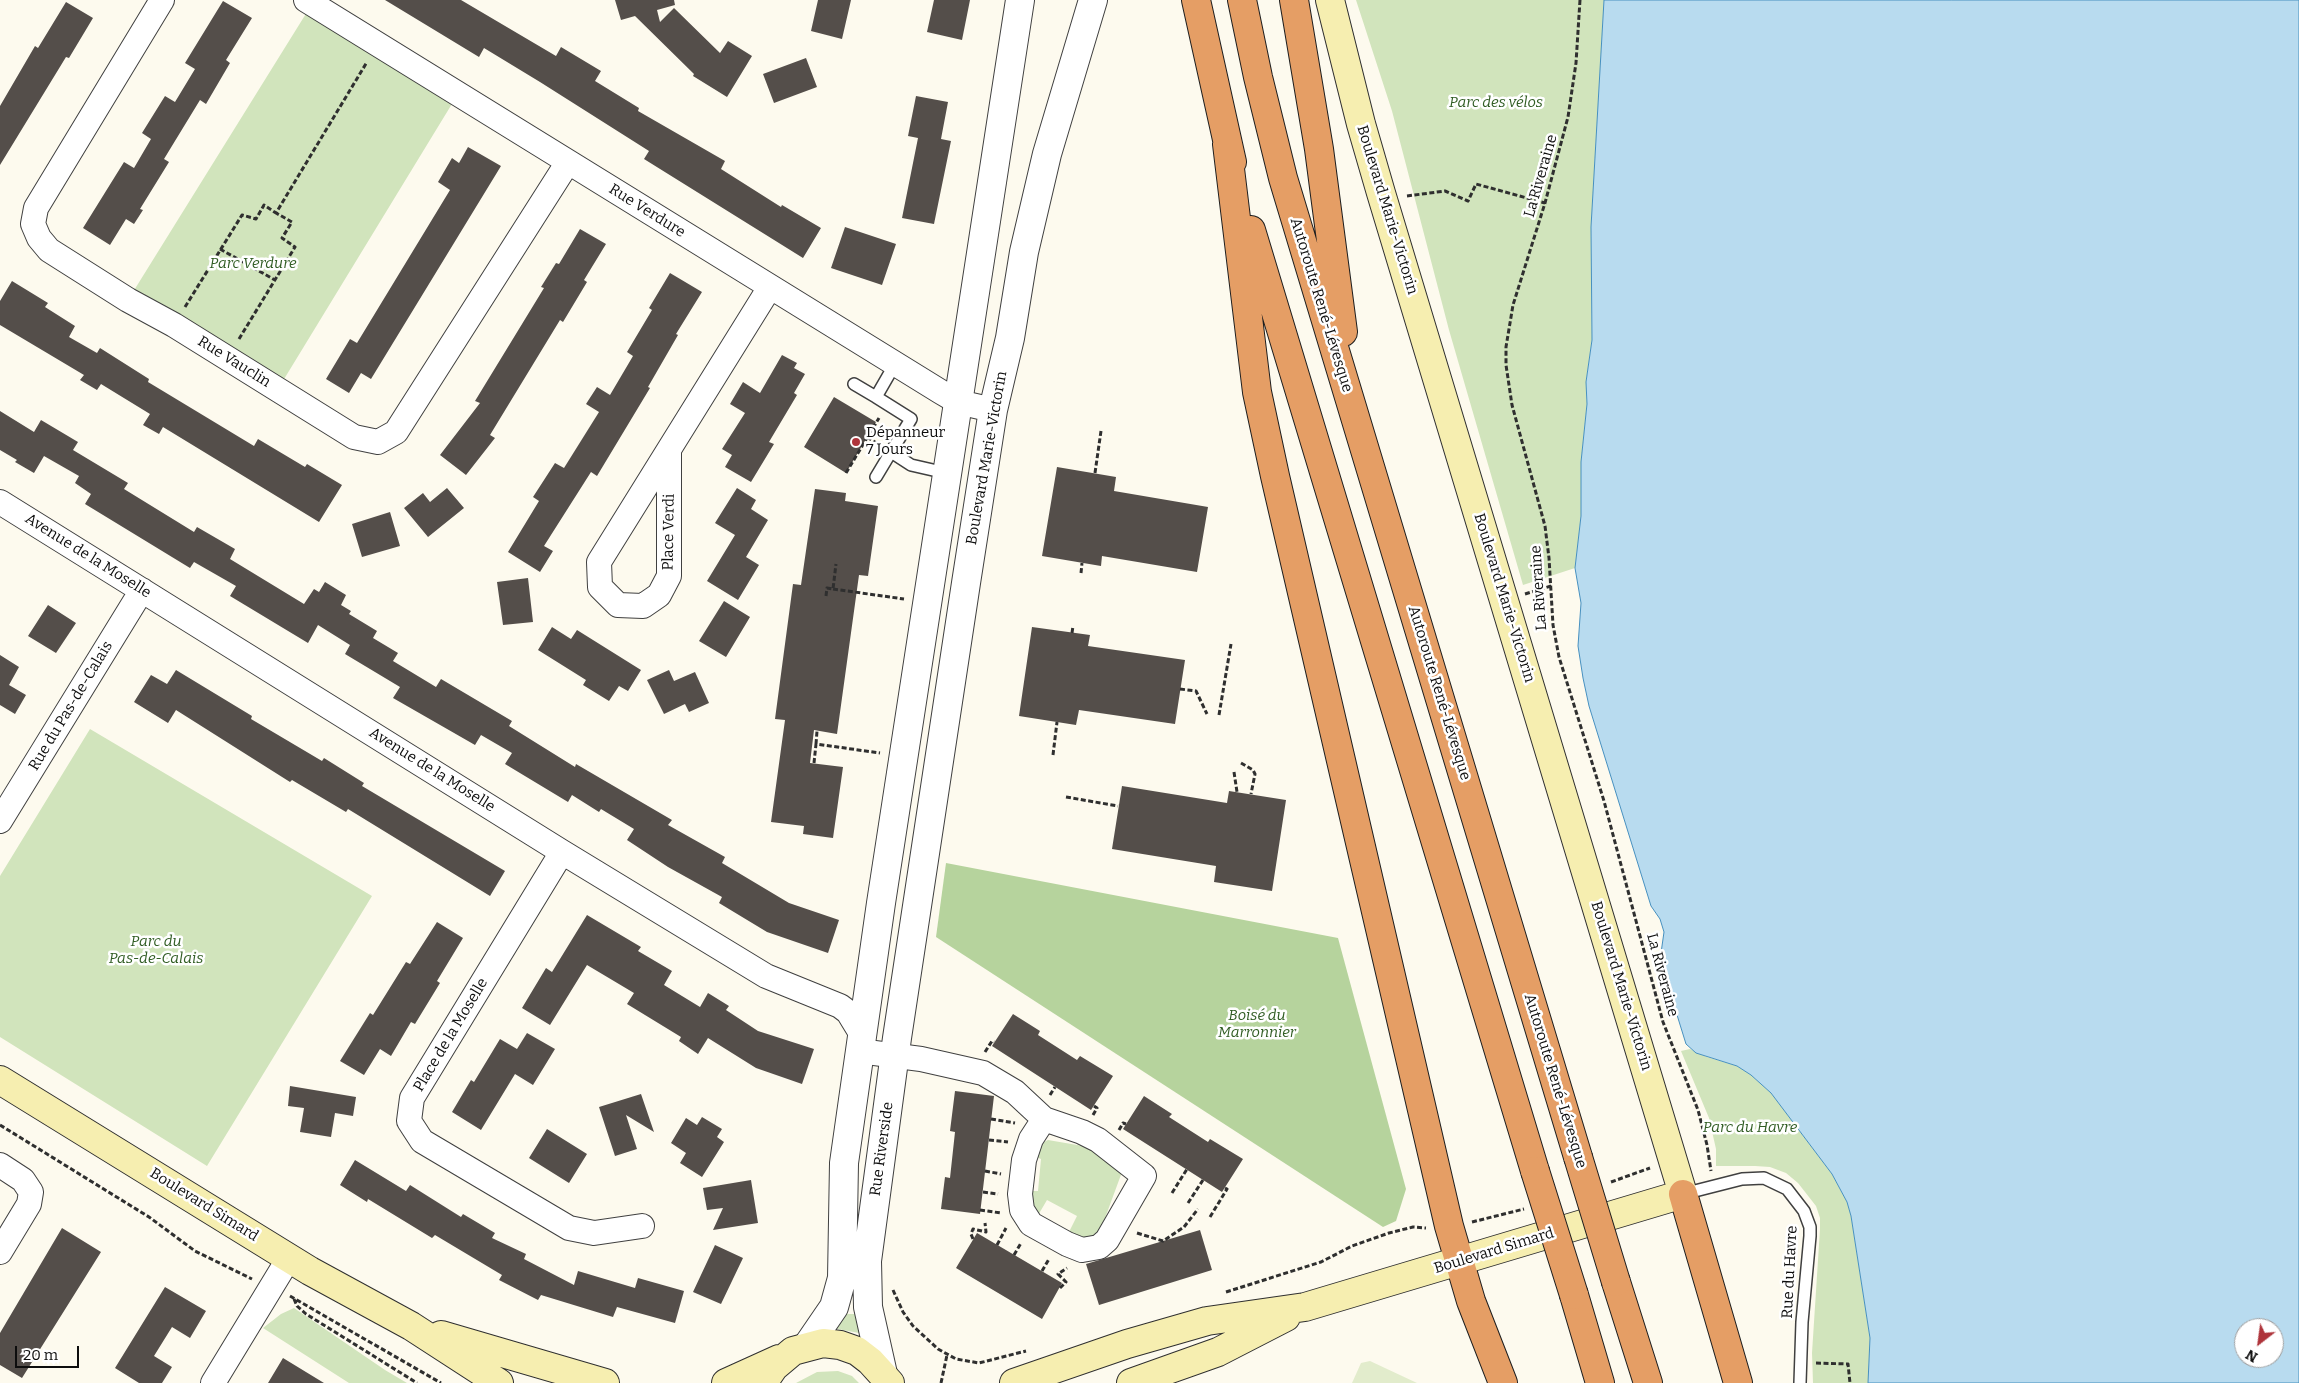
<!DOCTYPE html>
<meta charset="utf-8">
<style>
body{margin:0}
#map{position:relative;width:2299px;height:1383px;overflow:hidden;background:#fdfaee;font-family:Bitter,serif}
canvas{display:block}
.north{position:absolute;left:2234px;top:1318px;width:50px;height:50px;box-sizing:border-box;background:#fff;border:1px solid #9e9e9e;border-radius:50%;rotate:210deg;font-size:14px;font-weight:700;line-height:20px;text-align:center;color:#0d0d0d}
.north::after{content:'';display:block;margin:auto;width:18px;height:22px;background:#ae343b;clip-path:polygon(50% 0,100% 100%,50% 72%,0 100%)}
.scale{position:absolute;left:15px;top:1346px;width:64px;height:22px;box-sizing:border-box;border:2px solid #0d0d0d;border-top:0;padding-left:6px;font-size:15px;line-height:18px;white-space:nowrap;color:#0d0d0d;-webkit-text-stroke:4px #fff;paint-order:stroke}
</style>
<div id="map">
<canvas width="2299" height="1383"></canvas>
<div class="north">N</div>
<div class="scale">20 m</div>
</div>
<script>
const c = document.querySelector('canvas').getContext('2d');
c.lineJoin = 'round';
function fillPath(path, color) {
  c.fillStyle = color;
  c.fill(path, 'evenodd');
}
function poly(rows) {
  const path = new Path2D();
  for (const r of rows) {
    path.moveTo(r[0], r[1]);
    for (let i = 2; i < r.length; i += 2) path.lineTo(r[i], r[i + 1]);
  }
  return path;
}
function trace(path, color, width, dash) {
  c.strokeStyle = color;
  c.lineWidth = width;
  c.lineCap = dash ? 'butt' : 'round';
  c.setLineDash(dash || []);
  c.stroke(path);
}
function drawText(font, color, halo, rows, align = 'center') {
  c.font = font + ' Bitter,serif';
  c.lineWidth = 5;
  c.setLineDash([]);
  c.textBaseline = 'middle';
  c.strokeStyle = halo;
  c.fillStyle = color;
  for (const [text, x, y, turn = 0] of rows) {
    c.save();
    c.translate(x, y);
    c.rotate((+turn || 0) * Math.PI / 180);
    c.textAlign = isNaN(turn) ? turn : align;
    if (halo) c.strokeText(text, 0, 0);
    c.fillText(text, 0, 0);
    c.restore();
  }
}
fillPath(poly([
 [1356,0,1604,0,1591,227,1592,340,1586,382,1587,404,1581,462,1581,516,1575,568,1523,585,1449,330,1392,111],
 [312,4,458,94,278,389,128,300],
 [90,729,372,896,207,1166,0,1037,0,876],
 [1690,1049,1707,1057,1737,1066,1751,1075,1771,1093,1832,1174,1847,1202,1851,1216,1870,1338,1868,1383,1813,1383,1812,1353,1820,1229,1820,1218,1816,1206,1798,1183,1786,1173,1770,1167,1755,1166,1716,1166,1716,1149,1709,1118,1681,1051],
 [1048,1140,1083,1146,1107,1157,1122,1172,1101,1229,1090,1241,1068,1234,1077,1216,1047,1200,1037,1217,1032,1209,1030,1191,1038,1191,1041,1159,1036,1157,1042,1143],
 [294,1308,385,1370,407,1383,349,1383,263,1328,281,1314],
 [841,1311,848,1314,858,1314,859,1333,832,1328],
 [838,1371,852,1376,859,1383,796,1383,817,1372]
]), '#d1e4bc');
fillPath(poly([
 [946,863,1338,938,1406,1189,1396,1221,1383,1227,936,937]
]), '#b6d39d');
fillPath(poly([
 [1370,1361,1417,1383,1352,1383,1361,1363]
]), '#e2eccc');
const water = poly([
 [2299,0,2299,1383,1868,1383,1870,1338,1851,1216,1847,1202,1832,1174,1771,1093,1751,1075,1737,1066,1696,1053,1686,1044,1660,960,1664,932,1660,919,1651,906,1589,706,1583,678,1578,646,1581,603,1575,568,1581,516,1581,462,1587,404,1586,382,1592,340,1591,227,1604,0,2299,0],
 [2244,1328,2274,1328,2274,1358,2244,1358,2244,1328]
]);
fillPath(water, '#b8dbef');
trace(water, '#4790bf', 1);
fillPath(poly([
 [385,0,461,0,556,56,561,47,601,71,595,81,639,108,638,111,725,161,721,169,781,207,782,205,821,228,803,258,644,159,649,151,540,82,484,48,479,57],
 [615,0,674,0,675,5,657,10,660,22,674,8,720,53,728,41,752,56,727,97,693,76,694,74,635,16,621,20],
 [818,0,851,0,842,39,811,31],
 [934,0,970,0,962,40,927,32],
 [223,1,252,18,226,60,230,63,206,104,200,100,164,159,169,162,140,209,143,210,134,224,126,219,110,245,83,228,124,162,134,168,151,139,142,133,165,96,175,102,195,69,185,63],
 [66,2,93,18,69,58,66,57,0,165,0,106,35,46,38,48],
 [806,58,817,87,774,103,763,74],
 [916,96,948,102,941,139,951,141,934,224,902,218,918,138,908,136],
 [468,147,501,166,371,379,361,373,349,393,326,379,350,339,357,343,450,190,438,182,452,158,459,163],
 [845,227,896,244,882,285,831,268],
 [580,229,606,244,584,280,587,282,563,322,560,320,490,435,495,438,466,475,440,455,480,403,475,401,544,288,541,287,556,263,559,264],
 [670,273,702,292,676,334,678,335,648,387,650,388,597,476,591,472,544,546,553,551,540,572,508,552,539,501,533,497,555,463,564,468,599,412,586,404,597,387,610,395,633,356,627,352,652,310,649,308],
 [12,281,48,303,45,307,75,326,69,337,97,353,100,348,149,379,148,382,254,446,258,439,305,467,307,464,342,485,319,522,163,427,159,434,143,425,150,414,101,384,97,390,80,380,84,375,0,325,0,301],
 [782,355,797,363,794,368,805,374,794,393,797,395,769,442,774,444,751,482,725,467,732,455,722,449,745,413,730,404,743,382,760,393],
 [834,397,876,422,846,473,804,447],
 [0,411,34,432,41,420,78,442,73,450,128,483,124,489,194,532,197,527,235,549,230,559,304,604,314,589,319,592,325,582,346,595,341,605,351,611,349,614,377,631,373,638,398,653,393,661,436,687,441,679,512,721,509,726,575,767,576,764,672,820,668,825,725,857,722,863,789,903,839,920,828,953,767,932,719,903,722,897,668,867,627,840,634,829,601,809,599,812,572,795,568,802,505,764,512,753,481,735,475,745,393,698,400,687,345,654,350,645,318,625,308,643,230,596,236,586,194,562,190,568,85,504,91,494,75,483,79,476,44,456,34,473,15,462,17,460,0,450],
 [1057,467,1116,477,1114,491,1208,507,1197,572,1102,556,1101,566,1042,556],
 [447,488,464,508,428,537,404,508,423,493,430,502],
 [737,488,756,500,751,509,768,520,746,557,759,565,738,600,707,581,735,535,715,523],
 [815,489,846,493,845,501,878,506,868,576,859,575,837,734,814,730,810,763,843,767,833,838,803,834,804,826,771,822,785,720,775,719,793,584,801,585],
 [390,512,400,546,362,557,352,524],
 [528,578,533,622,503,625,497,582],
 [724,601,750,617,726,657,699,641],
 [48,605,76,623,56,653,28,636],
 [552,627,571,639,577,630,641,670,628,691,619,686,609,701,583,685,586,680,538,650],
 [1032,627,1090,635,1088,646,1185,660,1175,724,1079,710,1076,725,1019,716],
 [0,655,19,667,9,685,26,695,15,714,0,705],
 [176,670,252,716,251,719,322,761,324,758,364,783,362,786,505,871,490,896,348,809,346,812,292,780,290,782,176,710,168,723,134,702,151,675,167,684],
 [669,670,674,681,695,672,709,703,689,712,685,704,664,714,647,680],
 [1122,786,1227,803,1229,791,1286,800,1272,891,1214,882,1216,866,1112,849],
 [587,915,641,947,638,951,672,971,664,985,700,1007,708,993,729,1006,726,1010,758,1031,814,1049,802,1084,756,1068,708,1038,698,1054,679,1041,681,1037,627,1004,634,993,587,965,550,1025,522,1008,546,968,552,972],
 [437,922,463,938,437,981,440,983,415,1024,411,1022,391,1056,380,1049,364,1075,340,1061,370,1013,373,1015,406,962,410,964],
 [1013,1014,1040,1031,1038,1035,1077,1060,1080,1056,1113,1076,1091,1110,992,1046],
 [527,1033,555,1049,533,1085,515,1074,481,1130,452,1112,471,1080,474,1082,500,1039,517,1049],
 [290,1086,356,1097,353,1116,335,1113,331,1137,300,1132,304,1108,288,1106],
 [955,1091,994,1096,980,1214,941,1209,945,1177,950,1178,955,1132,950,1131],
 [641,1094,654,1132,626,1115,637,1149,615,1156,599,1107],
 [1144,1096,1172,1114,1169,1117,1208,1142,1210,1139,1243,1159,1222,1192,1123,1129],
 [702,1117,722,1129,717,1137,724,1142,702,1177,680,1163,686,1153,671,1143,686,1118,697,1125],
 [547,1129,587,1154,569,1183,529,1158],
 [355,1160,406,1191,410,1185,461,1217,463,1214,495,1233,492,1238,526,1254,524,1259,574,1285,578,1271,635,1288,638,1278,684,1291,675,1323,617,1307,613,1317,541,1295,538,1300,499,1280,502,1275,435,1235,432,1238,368,1199,367,1202,340,1185],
 [751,1180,758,1223,713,1230,723,1208,707,1210,703,1188],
 [62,1228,101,1252,22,1378,0,1365,0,1333],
 [1200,1230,1212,1270,1099,1305,1086,1264],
 [977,1233,1062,1283,1042,1319,956,1268],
 [715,1245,743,1258,721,1304,693,1292],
 [165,1287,206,1311,190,1338,172,1327,154,1356,172,1367,162,1383,139,1383,115,1368],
 [283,1358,324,1383,268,1383]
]), '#544e4a');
const service = poly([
 [895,364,876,397,911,419,891,452,911,465,946,473],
 [854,384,876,397],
 [876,477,891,452],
 [1683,1194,1742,1179,1764,1178,1787,1189,1804,1211,1810,1227,1810,1236,1802,1322,1800,1383]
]);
const minor = poly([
 [162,0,36,208,33,224,39,238,49,250,128,300,174,325,354,437,378,442,396,432,568,162],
 [306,0,941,392,958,402,993,410],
 [669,450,669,576,659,595,643,606,618,605,600,587,599,562,770,287],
 [0,502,562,852,766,976,840,1006,848,1012,862,1035],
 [0,821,142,590],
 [562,852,412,1098,409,1121,422,1141,569,1228,594,1233,642,1226],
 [859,1051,921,1059,983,1073,1015,1092,1044,1119,1082,1132,1098,1140,1144,1176,1107,1240,1099,1247,1082,1250,1067,1244,1031,1224,1022,1210,1020,1194,1024,1160,1031,1139,1044,1119],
 [0,1165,23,1180,31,1192,29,1204,0,1252],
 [213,1383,289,1258]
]);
const tertiary = poly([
 [808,1345,834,1307,842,1278,844,1163,881,903,1020,0],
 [883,1374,868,1307,867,1261,897,1038,966,583,993,410,1010,338,1024,252,1047,154,1093,0]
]);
const secondary = poly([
 [0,1080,310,1271,411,1326,499,1383],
 [441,1335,605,1383],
 [726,1383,779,1359],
 [763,1383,774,1367,793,1351,823,1343,840,1345,857,1351,870,1361,890,1383],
 [1014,1383,1127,1344,1207,1321,1305,1307,1683,1194,1381,193,1361,124,1330,0],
 [1131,1383,1218,1352,1286,1317]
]);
const motorway = poly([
 [1196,0,1232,162],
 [1242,0,1258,77,1283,178,1578,1157],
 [1294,0,1319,149,1343,332],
 [1227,144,1257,392,1275,476,1449,1226,1471,1301,1503,1383],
 [1251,230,1535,1171],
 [1683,1194,1738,1383],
 [1616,1282,1648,1383],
 [1574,1295,1600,1383]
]);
trace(service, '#404040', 14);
trace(minor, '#404040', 26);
trace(tertiary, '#404040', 30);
trace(secondary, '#2f2f2f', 30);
trace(motorway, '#1e1e1e', 30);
trace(poly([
 [1580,0,1576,63,1568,117,1545,203,1513,305,1506,347,1506,365,1512,405,1545,526,1549,558,1553,625,1559,657,1604,801,1663,1022,1698,1110,1707,1145,1711,1171],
 [1407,196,1445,191,1468,201,1476,184,1545,203],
 [220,249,275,280],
 [185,307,242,215,256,219,264,205,276,213,367,62],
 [239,339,295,247,282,238,292,222,276,213],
 [867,437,878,444],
 [846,473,879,418],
 [1095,473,1101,431],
 [1081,573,1082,563],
 [833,589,904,599],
 [1525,594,1551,586],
 [826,596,827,588,833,589,836,564],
 [1072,633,1073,626],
 [1180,689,1196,691,1207,714],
 [1219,715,1231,644],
 [816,744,817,731],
 [1053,755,1057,722],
 [814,763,816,744,880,753],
 [1241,763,1253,770,1255,774,1251,794],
 [1234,772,1237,792],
 [1066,797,1118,806],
 [985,1052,992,1041,994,1042],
 [1050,1095,1055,1087],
 [1093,1115,1097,1108,1094,1106],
 [991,1119,1015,1123],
 [0,1125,149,1217,195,1251,252,1279],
 [1119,1130,1123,1123,1126,1124],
 [989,1140,1008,1142],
 [985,1171,1001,1174],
 [1611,1182,1650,1168],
 [983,1192,998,1194],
 [1172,1193,1187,1169],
 [1188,1203,1203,1180],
 [980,1210,1001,1213],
 [1210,1217,1227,1189,1225,1188],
 [1472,1222,1524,1209],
 [1137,1233,1163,1241,1184,1227,1198,1209],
 [973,1239,971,1234,973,1229,986,1232,985,1223],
 [997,1245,1006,1228],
 [1014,1255,1021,1243],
 [1042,1271,1049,1259],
 [1060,1288,1066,1282,1058,1274,1067,1268],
 [893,1290,903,1312,913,1326,938,1349,956,1359,979,1363,1026,1351],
 [1226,1292,1321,1262,1352,1246,1389,1233,1413,1227,1426,1228],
 [290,1296,441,1383],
 [294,1299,297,1306,306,1314,417,1383],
 [1816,1363,1848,1364,1850,1383],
 [941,1383,947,1355]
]), '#2f2f2f', 3, [5, 2.5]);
trace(service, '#fff', 11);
trace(minor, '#fff', 24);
trace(tertiary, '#fff', 28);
trace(secondary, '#f6eeb0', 28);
trace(motorway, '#e59e65', 28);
const motorwayBridge = poly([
 [1578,1157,1616,1282],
 [1535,1171,1574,1295]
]);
trace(motorwayBridge, '#1e1e1e', 30, []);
trace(motorwayBridge, '#e59e65', 28);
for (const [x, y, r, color] of [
 [856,442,5,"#ae343b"]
]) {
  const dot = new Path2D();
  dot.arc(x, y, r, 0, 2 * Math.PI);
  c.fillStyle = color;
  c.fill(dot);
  trace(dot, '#fff', 2);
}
drawText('italic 15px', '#315d24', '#fff', [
 ["Parc des vélos",1496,103],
 ["Parc Verdure",253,264],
 ["Parc du",156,942],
 ["Pas-de-Calais",156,959],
 ["Boisé du",1257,1016],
 ["Marronnier",1257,1033],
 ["Parc du Havre",1750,1128]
]);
drawText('15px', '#0d0d0d', '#fff', [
 ["La Riveraine",1541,176,-74],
 ["Boulevard Marie-Victorin",1387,210,73],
 ["Rue Verdure",647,211,32],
 ["Autoroute René-Lévesque",1321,305,73],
 ["Rue Vauclin",234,362,32],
 ["Boulevard Marie-Victorin",987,458,-80],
 ["Place Verdi",669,532,-89],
 ["Avenue de la Moselle",88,556,32],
 ["La Riveraine",1539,588,-94],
 ["Boulevard Marie-Victorin",1504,598,73],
 ["Autoroute René-Lévesque",1439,693,73],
 ["Rue du Pas-de-Calais",71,706,-59],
 ["Avenue de la Moselle",432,770,32],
 ["La Riveraine",1662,975,75],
 ["Boulevard Marie-Victorin",1621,986,73],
 ["Place de la Moselle",451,1035,-59],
 ["Autoroute René-Lévesque",1555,1081,73],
 ["Rue Riverside",882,1149,-82],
 ["Boulevard Simard",204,1205,32],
 ["Boulevard Simard",1494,1251,-17],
 ["Rue du Havre",1790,1272,-87]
]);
drawText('15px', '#0d0d0d', '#fff', [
 ["Dépanneur",866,433],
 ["7 Jours",866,450]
], 'left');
</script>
